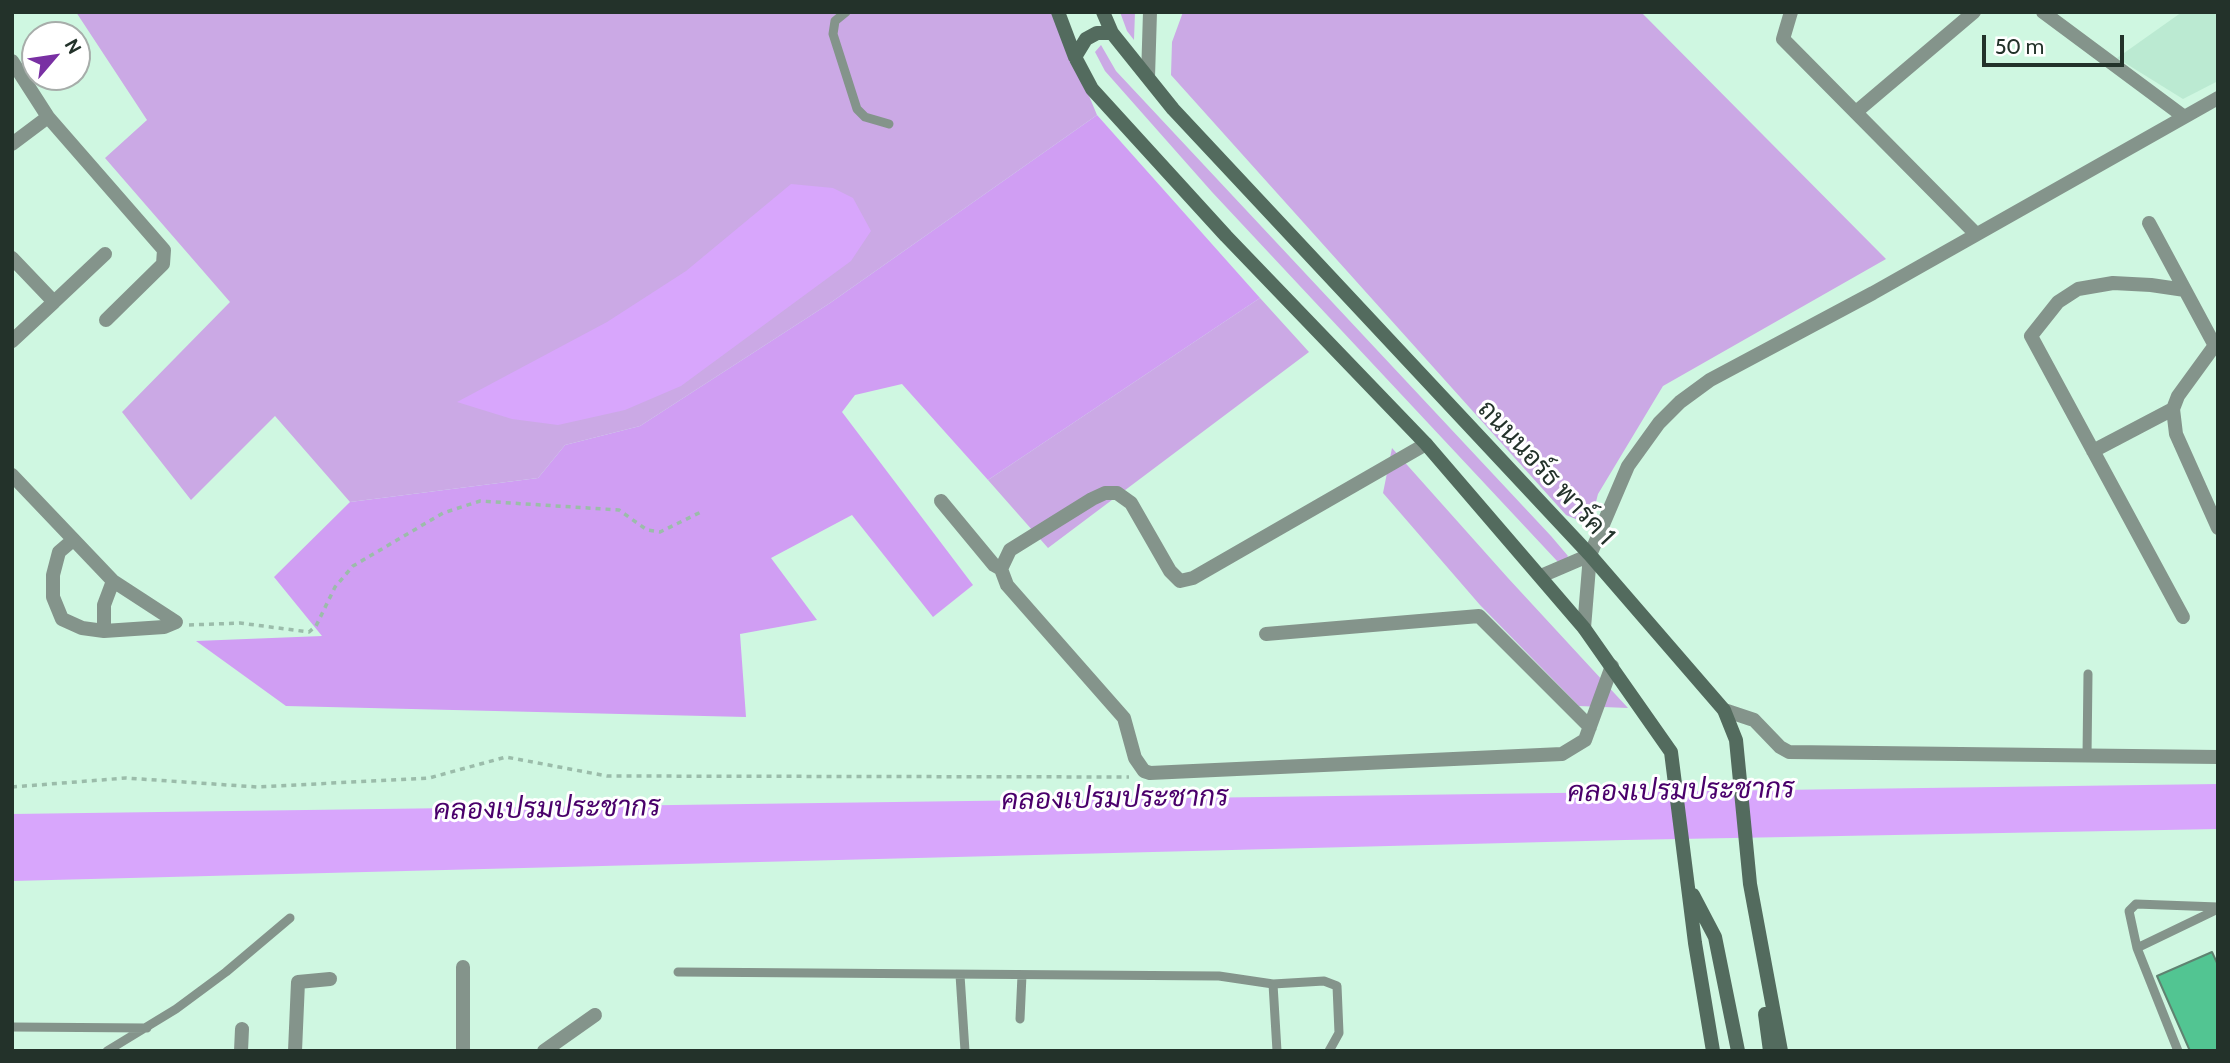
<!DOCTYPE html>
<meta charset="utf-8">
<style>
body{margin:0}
#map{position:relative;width:2230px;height:1063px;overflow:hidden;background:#cff7e1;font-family:Cabin,sans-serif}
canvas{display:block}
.frame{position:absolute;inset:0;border:14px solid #23322a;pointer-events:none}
.north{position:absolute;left:21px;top:21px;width:70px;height:70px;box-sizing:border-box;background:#fff;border:2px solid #a7adaa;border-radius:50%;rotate:61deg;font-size:19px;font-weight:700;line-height:28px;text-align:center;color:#23322a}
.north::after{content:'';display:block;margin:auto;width:24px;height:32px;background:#7930a3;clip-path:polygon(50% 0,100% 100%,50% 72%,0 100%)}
.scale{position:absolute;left:1982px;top:35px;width:142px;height:32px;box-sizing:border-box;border:4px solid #23322a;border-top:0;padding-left:9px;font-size:21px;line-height:24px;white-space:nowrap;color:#23322a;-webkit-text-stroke:5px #fff;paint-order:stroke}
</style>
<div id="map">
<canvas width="2230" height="1063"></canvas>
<div class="frame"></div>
<div class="north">N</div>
<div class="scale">50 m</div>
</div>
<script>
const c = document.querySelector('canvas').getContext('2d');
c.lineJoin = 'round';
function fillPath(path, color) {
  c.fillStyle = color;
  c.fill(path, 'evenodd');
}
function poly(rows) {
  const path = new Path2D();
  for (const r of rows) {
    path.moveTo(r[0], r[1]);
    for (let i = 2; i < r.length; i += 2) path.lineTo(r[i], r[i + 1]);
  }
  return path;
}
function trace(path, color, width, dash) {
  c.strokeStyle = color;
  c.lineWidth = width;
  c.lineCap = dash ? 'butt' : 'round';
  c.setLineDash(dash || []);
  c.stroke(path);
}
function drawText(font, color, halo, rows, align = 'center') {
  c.font = font + ' Cabin,Sarabun,sans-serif';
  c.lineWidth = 6;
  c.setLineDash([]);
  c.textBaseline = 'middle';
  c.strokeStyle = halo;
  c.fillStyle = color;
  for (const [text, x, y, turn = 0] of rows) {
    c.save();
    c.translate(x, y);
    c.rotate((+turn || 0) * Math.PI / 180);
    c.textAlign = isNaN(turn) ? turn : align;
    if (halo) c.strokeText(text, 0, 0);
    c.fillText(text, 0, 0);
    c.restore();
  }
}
fillPath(poly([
 [2182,12,2218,12,2218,81,2183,99,2117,58]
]), '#bbead2');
fillPath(poly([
 [76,12,1054,12,1097,115,830,303,640,426,565,445,538,478,350,502,275,416,191,500,122,412,230,302,105,158,147,120],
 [1120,12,1135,12,1134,40,1127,31],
 [1183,12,1641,12,1886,259,1663,386,1598,494,1590,525,1566,515,1171,75,1172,42],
 [1101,45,1116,71,1551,536,1568,556,1564,561,1558,562,1212,192,1105,71,1095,52],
 [1260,298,1309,352,1048,548,988,480],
 [1392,448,1508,578,1628,708,1579,706,1480,605,1383,493]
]), '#cba9e5');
fillPath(poly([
 [1097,115,1260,298,988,480,902,384,855,395,842,412,973,585,933,617,852,515,771,558,817,620,740,634,746,717,286,706,196,641,322,636,274,577,350,502,538,478,565,445,640,426,830,303]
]), '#d09ef3');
fillPath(poly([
 [791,184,833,188,853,198,871,231,851,261,681,386,625,410,558,425,512,419,457,402,607,322,686,271],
 [2218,784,2218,829,1625,840,12,881,12,814]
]), '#d8a6fc');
const building = poly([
 [2212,952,2218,965,2218,1051,2190,1051,2157,976,2212,952]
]);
fillPath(building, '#52c592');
trace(building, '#5f8371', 2);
trace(poly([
 [189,625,240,623,309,632,316,626,335,587,353,566,443,513,480,501,619,510,647,530,660,532,703,511],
 [12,787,126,778,257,787,429,778,506,757,607,776,1129,777]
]), '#9bbcaa', 3.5, [5, 5]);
trace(poly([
 [846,12,835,21,833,34,857,109,865,117,889,124],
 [2087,756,2088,674],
 [2137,948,2218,909],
 [678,972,1219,976,1273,984,1277,1051],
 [960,975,965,1051],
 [1273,984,1324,981,1337,986,1339,1033,1329,1051],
 [1020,1019,1022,975],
 [12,1027,147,1028],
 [107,1051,176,1009,226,972,290,918],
 [2178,1051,2137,948,2129,911,2136,904,2218,907]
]), '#84948b', 9);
trace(poly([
 [1791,12,1783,39,1975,233],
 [2043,12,2183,116],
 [12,61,48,117,12,144],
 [1148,77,1150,12],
 [1856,112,1974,12],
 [48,117,164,250,163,264,106,320],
 [2149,223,2214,344],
 [12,258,54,302,12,341],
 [54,302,105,254],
 [2218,341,2178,396,2173,409,2176,434,2218,528],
 [2093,451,2173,409],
 [12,475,113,581,176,622,164,627,104,631,82,628,62,619,53,597,53,575,59,552,73,540],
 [941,501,994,565,1001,569,1007,585,1124,718,1135,758,1144,771,1150,773,1562,754,1585,740,1612,666],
 [1001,569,1010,550,1092,499,1105,493,1117,493,1131,503,1170,571,1180,581,1193,578,1426,444],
 [1541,576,1590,555],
 [2183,617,2031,336,2058,302,2078,289,2113,283,2151,285,2185,290],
 [1584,628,1590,555,1628,466,1659,423,1680,402,1710,380,1873,293,2218,98],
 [104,631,104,605,113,581],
 [1266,634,1479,616,1590,727],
 [1724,710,1754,720,1780,747,1789,752,2218,757],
 [463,967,463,1051],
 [241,1051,242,1029],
 [295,1051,298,982,330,979],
 [544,1051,595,1015]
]), '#84948b', 14);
trace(poly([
 [1058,12,1075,57,1092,89,1226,236,1426,444,1584,628,1671,752,1695,943,1713,1051],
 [1103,12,1112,33,1173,109,1590,555,1724,710,1736,740,1750,884,1781,1051],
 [1075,57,1086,39,1097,33,1112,33],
 [1693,895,1715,937,1738,1051],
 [1765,1014,1770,1051]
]), '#536b5e', 14);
drawText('26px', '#23322a', '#fff', [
 ["ถนนนอร์ธ พาร์ค 1",1546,473,47]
]);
drawText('italic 28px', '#4a006b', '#fff', [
 ["คลองเปรมประชากร",1681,791,-1],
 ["คลองเปรมประชากร",1115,799,-1],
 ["คลองเปรมประชากร",547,809,-1]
]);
</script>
